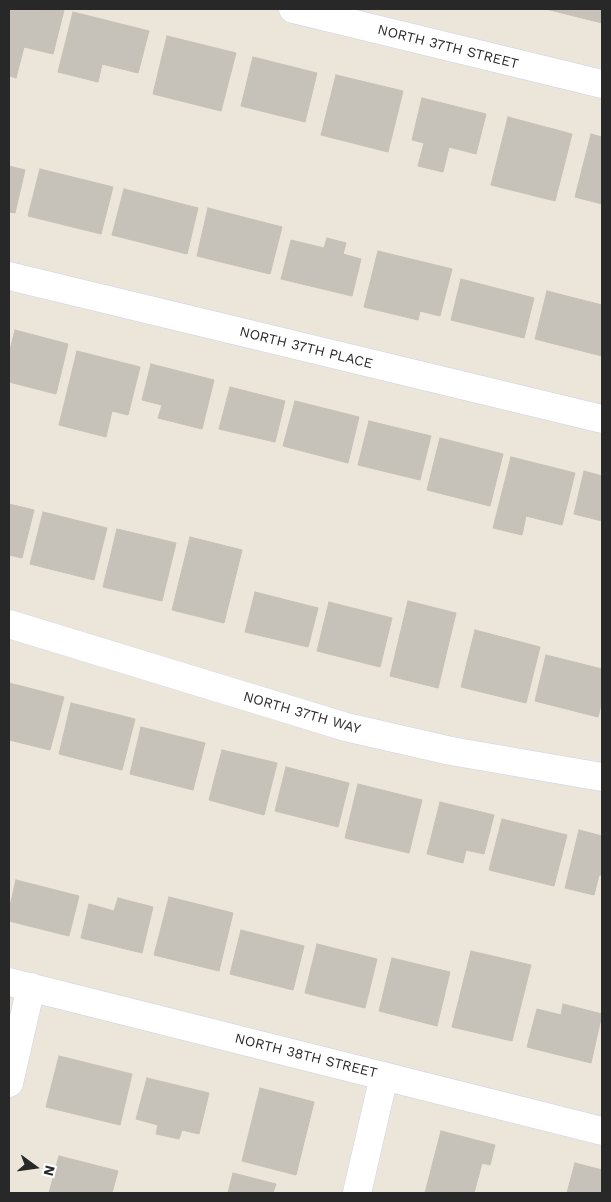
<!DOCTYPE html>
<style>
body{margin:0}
#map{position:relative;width:611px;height:1202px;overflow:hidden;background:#ebe5da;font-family:"Work Sans",sans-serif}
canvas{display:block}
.frame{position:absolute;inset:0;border:10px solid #282828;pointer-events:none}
.north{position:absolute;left:10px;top:1142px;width:50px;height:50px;-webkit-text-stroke:4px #fff;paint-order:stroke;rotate:104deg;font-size:14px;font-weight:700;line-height:20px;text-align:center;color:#282828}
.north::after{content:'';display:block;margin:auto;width:18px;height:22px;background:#282828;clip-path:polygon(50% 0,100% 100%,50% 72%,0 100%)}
</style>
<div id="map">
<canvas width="611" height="1202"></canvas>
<div class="frame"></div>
<div class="north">N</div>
</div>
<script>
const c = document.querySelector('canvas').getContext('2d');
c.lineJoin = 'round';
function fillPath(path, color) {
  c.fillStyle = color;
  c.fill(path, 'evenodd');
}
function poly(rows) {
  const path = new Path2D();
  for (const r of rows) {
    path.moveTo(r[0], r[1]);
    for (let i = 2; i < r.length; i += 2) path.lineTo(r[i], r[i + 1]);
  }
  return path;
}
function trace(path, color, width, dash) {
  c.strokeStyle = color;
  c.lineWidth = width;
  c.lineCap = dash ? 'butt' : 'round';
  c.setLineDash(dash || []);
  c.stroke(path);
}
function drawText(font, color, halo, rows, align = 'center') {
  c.font = font + ' "Work Sans",sans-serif';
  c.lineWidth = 4.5;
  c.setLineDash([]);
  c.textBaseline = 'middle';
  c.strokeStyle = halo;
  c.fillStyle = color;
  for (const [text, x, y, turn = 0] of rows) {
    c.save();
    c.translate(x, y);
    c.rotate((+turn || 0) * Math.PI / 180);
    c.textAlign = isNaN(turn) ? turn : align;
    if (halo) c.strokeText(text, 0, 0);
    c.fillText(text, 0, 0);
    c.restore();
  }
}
const building = poly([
 [9,9,64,10,53,54,24,47,16,78,9,76,9,9],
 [546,9,602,9,602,23,546,9],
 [73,12,149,31,138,73,102,64,98,82,58,72,73,12],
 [167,36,236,53,221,111,153,94,167,36],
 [253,57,317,73,305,122,241,106,253,57],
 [336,75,403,91,388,152,321,135,336,75],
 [422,98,486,114,476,154,449,147,443,172,418,166,424,143,412,140,422,98],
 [508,117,572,134,555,201,491,185,508,117],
 [591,134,602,137,602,204,575,197,591,134],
 [9,166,25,170,15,213,9,212,9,166],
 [40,169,113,187,101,234,28,216,40,169],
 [124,189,198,208,187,254,112,235,124,189],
 [208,208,282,227,270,274,197,256,208,208],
 [327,238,346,243,343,254,361,259,352,296,281,279,291,240,324,248,327,238],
 [378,251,452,269,440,316,420,311,418,320,364,307,378,251],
 [461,279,534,298,524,338,451,320,461,279],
 [547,291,602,305,602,356,535,339,547,291],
 [15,330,68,344,56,394,9,382,9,354,15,330],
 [77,351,140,367,128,415,112,411,106,437,59,425,77,351],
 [151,364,214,380,202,429,158,418,162,405,142,400,151,364],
 [230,387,285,401,275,442,219,429,230,387],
 [295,401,359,417,348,463,283,446,295,401],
 [369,421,431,436,420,480,358,465,369,421],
 [440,438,503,454,490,506,427,490,440,438],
 [511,457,575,473,562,525,526,516,522,535,493,528,511,457],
 [584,471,602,476,602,521,574,514,584,471],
 [9,504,34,510,22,558,9,555,9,504],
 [43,512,107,528,94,580,30,564,43,512],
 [117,529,176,543,162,601,103,587,117,529],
 [190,537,242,550,224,623,172,610,190,537],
 [255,592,318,608,308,647,245,632,255,592],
 [408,601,456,613,438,688,390,676,408,601],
 [329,602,392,618,380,667,317,651,329,602],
 [475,630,540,647,526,703,461,687,475,630],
 [546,655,602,669,602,700,598,717,535,701,546,655],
 [9,683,64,697,50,750,9,740,9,683],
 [71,703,135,719,122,770,59,754,71,703],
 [141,727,205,743,193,790,130,774,141,727],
 [222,750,277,763,264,815,209,800,222,750],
 [286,767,349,783,338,827,275,811,286,767],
 [358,784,422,800,409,853,345,838,358,784],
 [440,802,494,815,484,854,466,850,463,863,427,854,440,802],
 [502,819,567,835,554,886,489,870,502,819],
 [579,830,602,836,602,875,599,875,594,895,565,888,579,830],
 [16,880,79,896,69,936,9,921,9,910,16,880],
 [169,897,233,913,219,971,154,955,169,897],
 [118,898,153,907,142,953,81,938,89,904,114,911,118,898],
 [241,930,304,946,293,990,230,974,241,930],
 [317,944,377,959,365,1008,305,993,317,944],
 [471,951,531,965,512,1041,452,1027,471,951],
 [392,958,450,972,437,1026,379,1011,392,958],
 [563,1004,602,1014,591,1063,527,1047,537,1009,561,1015,563,1004],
 [59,1056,132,1074,120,1125,46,1107,59,1056],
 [147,1078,209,1093,199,1134,182,1130,179,1139,156,1134,158,1125,136,1119,147,1078],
 [260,1088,314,1102,296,1175,242,1161,260,1088],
 [441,1131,495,1145,490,1165,482,1163,474,1193,425,1193,441,1131],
 [59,1156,118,1171,112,1193,49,1193,59,1156],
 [575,1163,602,1170,602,1193,567,1193,575,1163],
 [233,1173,276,1184,273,1193,228,1193,233,1173]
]);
fillPath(building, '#c6c2b9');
trace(building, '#c6c1b3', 1);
const minor = poly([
 [293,9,602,84],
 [9,276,602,419],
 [9,624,346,727,451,751,602,777],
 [9,982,602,1131],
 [9,1083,31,987],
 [357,1193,384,1076]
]);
trace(minor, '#cfd1e2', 29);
trace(minor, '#fff', 28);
drawText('14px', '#282828', '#fff', [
 ["NORTH 37TH STREET",448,47,14],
 ["NORTH 37TH PLACE",306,348,14],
 ["NORTH 37TH WAY",302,713,16],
 ["NORTH 38TH STREET",306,1056,14]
]);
</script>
